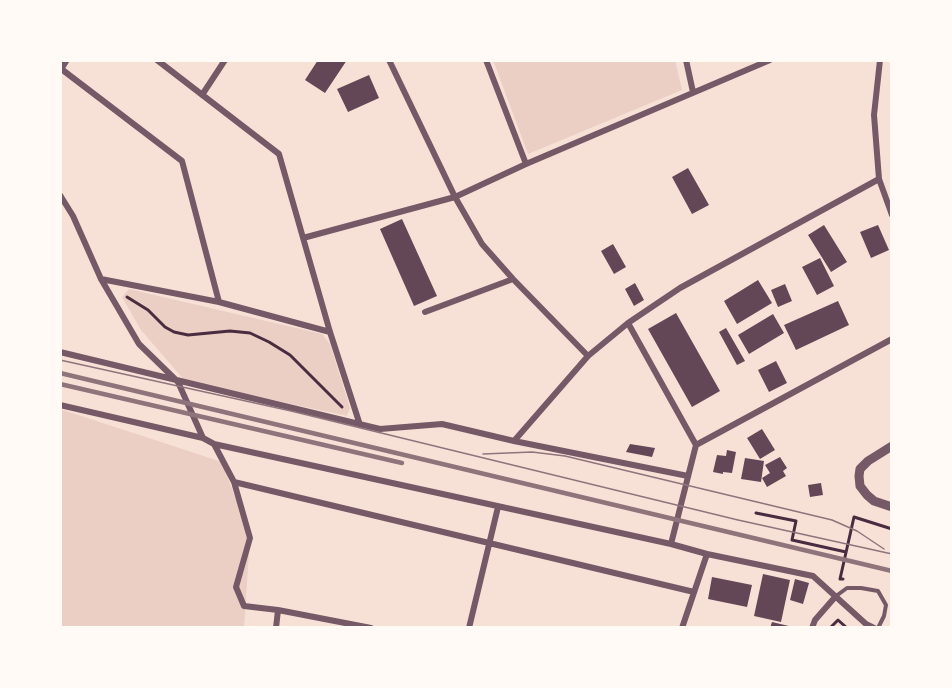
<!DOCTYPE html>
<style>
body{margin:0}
#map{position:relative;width:952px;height:688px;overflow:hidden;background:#f7e1d7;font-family:Karla,sans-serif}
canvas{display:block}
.frame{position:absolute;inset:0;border:62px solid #fffaf5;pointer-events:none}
</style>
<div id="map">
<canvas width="952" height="688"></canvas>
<div class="frame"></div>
</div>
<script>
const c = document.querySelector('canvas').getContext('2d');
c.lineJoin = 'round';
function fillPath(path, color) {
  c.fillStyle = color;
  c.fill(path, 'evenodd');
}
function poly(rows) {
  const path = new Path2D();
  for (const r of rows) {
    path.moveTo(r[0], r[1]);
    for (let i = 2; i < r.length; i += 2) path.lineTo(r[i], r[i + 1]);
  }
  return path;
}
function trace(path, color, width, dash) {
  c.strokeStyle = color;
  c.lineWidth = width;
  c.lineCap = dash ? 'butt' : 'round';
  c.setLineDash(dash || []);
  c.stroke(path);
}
fillPath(poly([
 [493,60,675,60,682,90,528,154],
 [129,289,322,334,330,344,350,408,347,416,185,381,141,330,122,297],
 [60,409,222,462,250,538,244,628,60,628]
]), '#ebcfc5');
fillPath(poly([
 [318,60,347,60,325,93,305,80],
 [369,75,379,98,348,112,337,89],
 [688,168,709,205,692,214,672,177],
 [402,219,437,296,414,306,380,229],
 [824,225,847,262,831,272,808,235],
 [878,225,889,250,871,258,860,232],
 [613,244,626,267,614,274,601,251],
 [820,258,834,286,817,295,802,267],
 [758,280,772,303,737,324,724,301],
 [635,283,644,300,634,306,625,289],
 [785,284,792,301,778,307,771,290],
 [838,301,849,325,796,350,784,325],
 [676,313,720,391,692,407,648,329],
 [773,314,784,333,749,354,738,335],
 [726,328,745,361,737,365,719,332],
 [776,361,787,383,769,392,758,370],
 [762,429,775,450,760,459,747,438],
 [630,444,655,448,652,457,626,452],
 [727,450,736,452,732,473,723,472,723,474,713,472,717,455,726,456],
 [780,457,787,468,783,471,786,476,767,487,762,478,770,473,765,465],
 [745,458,764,461,761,482,741,479],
 [821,483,823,495,810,497,808,485],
 [763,574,790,580,781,622,754,616],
 [712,577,752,585,747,607,708,599],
 [795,579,809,583,803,604,790,600],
 [772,622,793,627,793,628,770,628]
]), '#644757');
trace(poly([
 [127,297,148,310,165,327,174,332,188,335,230,331,250,333,269,342,290,355,342,407],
 [756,513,796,521,792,540,846,552],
 [843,579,840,579,854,517,892,529],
 [830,628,838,620,847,628]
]), '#4a2c40', 3);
trace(poly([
 [836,596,847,588,861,588,878,591,886,605,884,616,878,628]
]), '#755966', 4);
trace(poly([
 [157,60,279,154,330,332,360,425],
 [389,60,455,197,482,244,513,279,588,356],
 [486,60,526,164],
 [686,60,693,92],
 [880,60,874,115,879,179,892,215],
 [60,68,182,161,219,302],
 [202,95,225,60],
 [60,195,73,216,101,279,139,344,178,382,203,438],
 [303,238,455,197,526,164,770,60],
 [101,279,219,302,330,332],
 [425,312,513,279],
 [628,323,696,445],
 [60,352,380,429,442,424,514,441,688,476],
 [60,405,203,438,214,444,671,544,707,554,813,576,866,624,874,628],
 [514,441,588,356,628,323,680,288,879,179],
 [214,444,234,482,250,538,236,587,244,606,278,610,371,628],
 [234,482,694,592],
 [671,544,696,445,892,339],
 [276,628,278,610],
 [469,628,498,507],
 [682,628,707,554],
 [812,628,815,620,836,596]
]), '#755966', 6);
trace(poly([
 [60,68,65,60],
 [892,446,868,461,860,469,859,476,860,486,867,495,874,501,892,507]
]), '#755966', 9);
trace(poly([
 [60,360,291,411,738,520,892,554],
 [483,454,532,452,565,456,832,520,857,531,884,549]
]), '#8f747c', 1.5);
trace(poly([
 [60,373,892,571],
 [60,384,402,463]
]), '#8f747c', 4.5);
</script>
